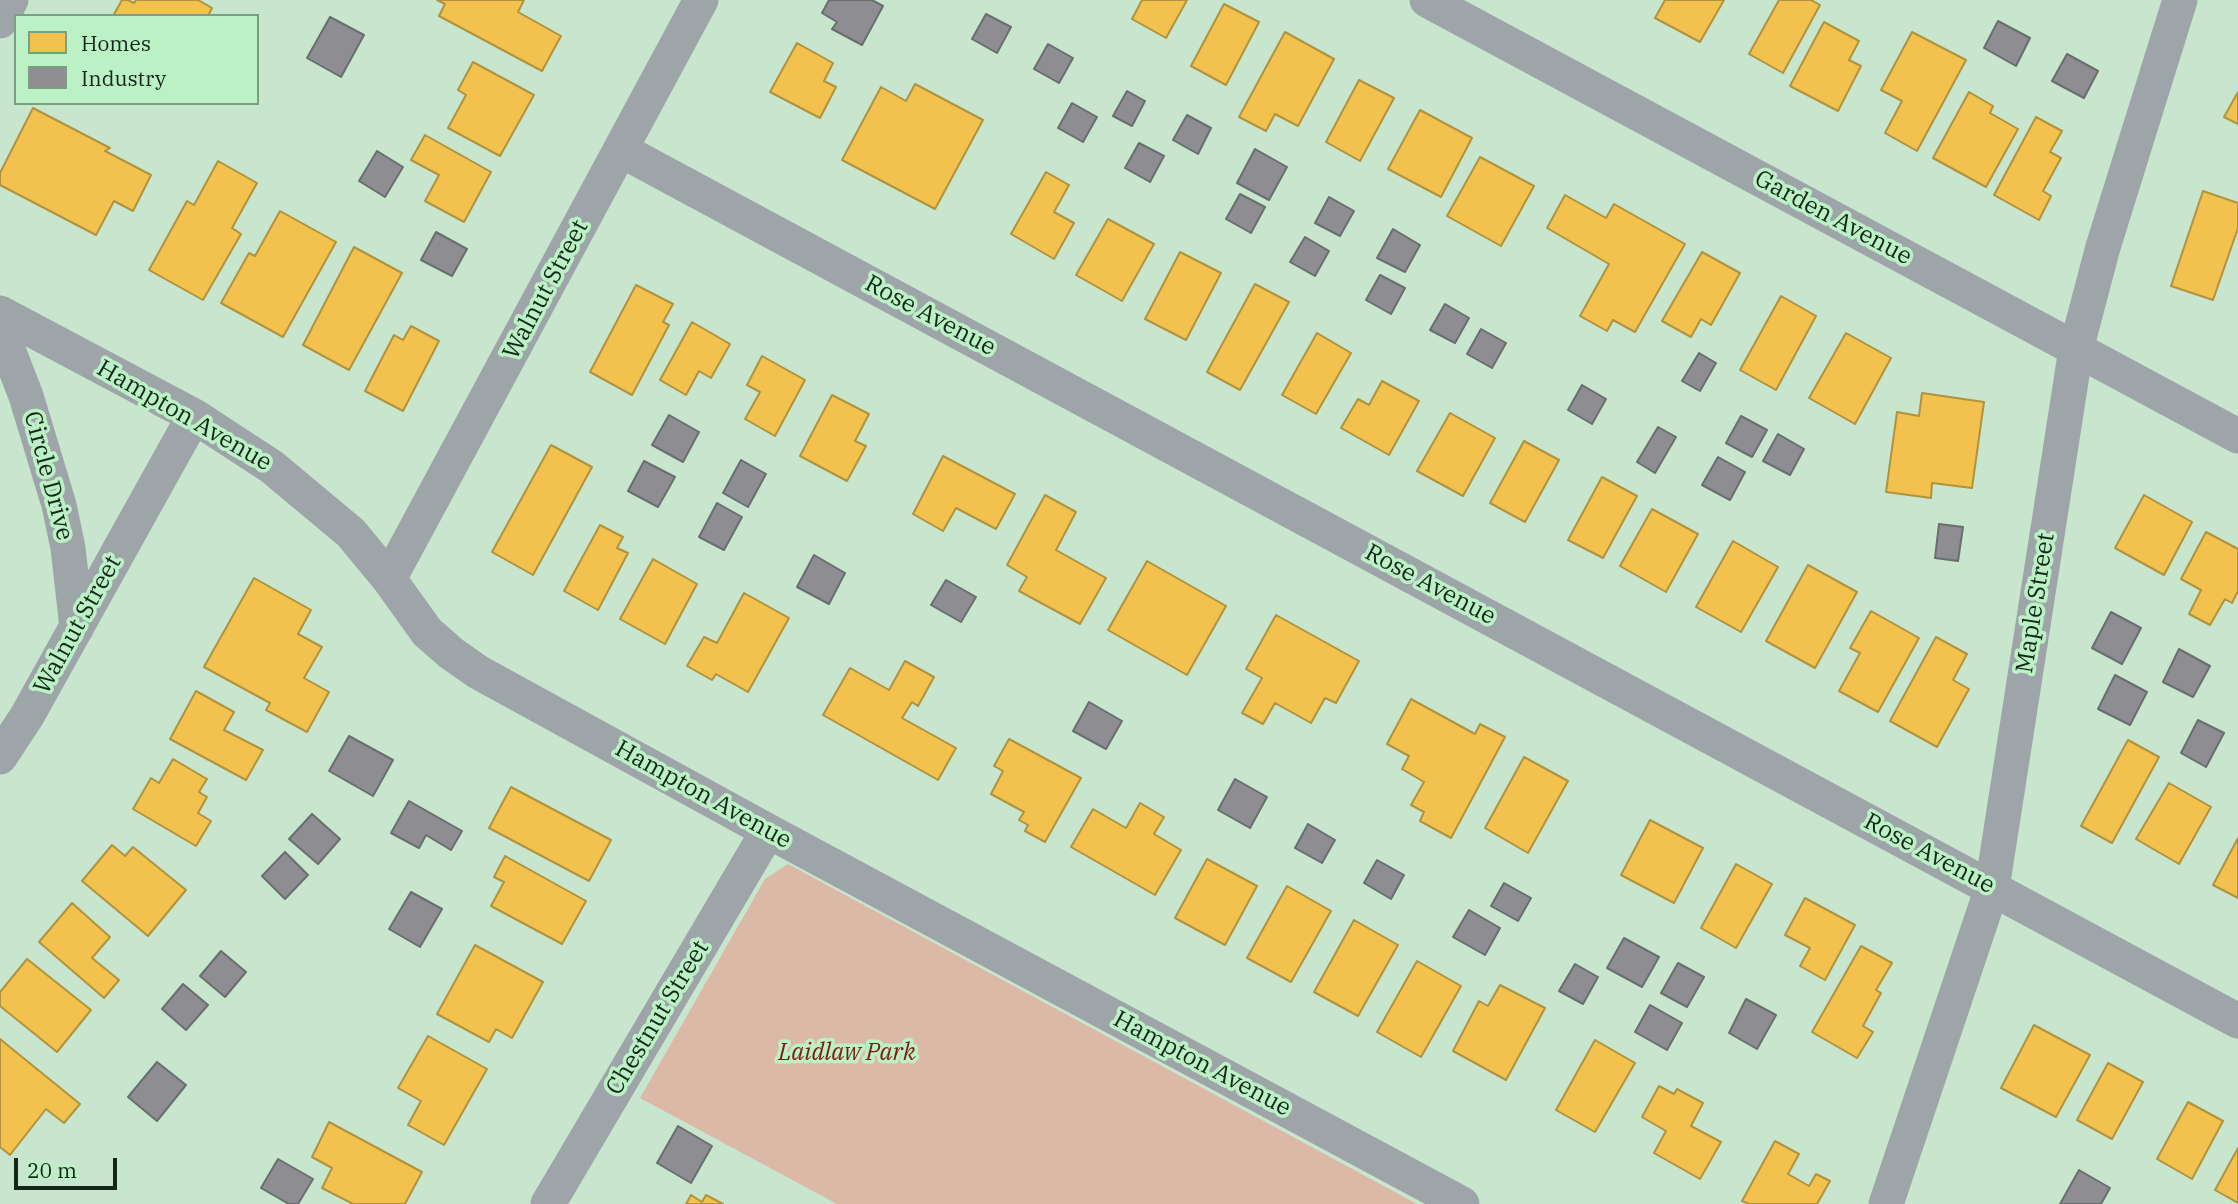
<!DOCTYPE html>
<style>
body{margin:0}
#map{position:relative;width:2238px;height:1204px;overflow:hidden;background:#c8e5ce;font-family:"IBM Plex Serif",serif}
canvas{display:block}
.legend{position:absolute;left:14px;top:14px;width:245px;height:91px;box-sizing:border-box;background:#bcf1c6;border:2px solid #79a181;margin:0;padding:9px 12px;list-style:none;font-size:21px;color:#142819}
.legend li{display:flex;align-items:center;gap:14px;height:35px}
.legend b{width:35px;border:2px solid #79a181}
.scale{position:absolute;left:14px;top:1158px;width:103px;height:32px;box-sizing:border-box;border:4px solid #142819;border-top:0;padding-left:9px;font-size:21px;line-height:24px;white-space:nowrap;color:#142819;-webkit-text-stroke:5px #bcf1c6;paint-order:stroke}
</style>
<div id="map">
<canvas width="2238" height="1204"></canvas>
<ul class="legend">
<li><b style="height:19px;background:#f2c14e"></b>Homes</li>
<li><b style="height:19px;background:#8d8d92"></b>Industry</li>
</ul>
<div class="scale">20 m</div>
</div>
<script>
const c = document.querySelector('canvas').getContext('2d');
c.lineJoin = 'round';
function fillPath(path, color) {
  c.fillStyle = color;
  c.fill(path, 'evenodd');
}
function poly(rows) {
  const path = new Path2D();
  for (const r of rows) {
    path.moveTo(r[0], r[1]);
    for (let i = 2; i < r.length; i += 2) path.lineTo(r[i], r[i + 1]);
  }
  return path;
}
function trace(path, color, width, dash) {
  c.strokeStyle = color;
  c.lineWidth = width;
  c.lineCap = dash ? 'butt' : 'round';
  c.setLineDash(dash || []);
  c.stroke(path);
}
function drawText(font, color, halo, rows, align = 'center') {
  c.font = font + ' "IBM Plex Serif",serif';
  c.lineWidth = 7;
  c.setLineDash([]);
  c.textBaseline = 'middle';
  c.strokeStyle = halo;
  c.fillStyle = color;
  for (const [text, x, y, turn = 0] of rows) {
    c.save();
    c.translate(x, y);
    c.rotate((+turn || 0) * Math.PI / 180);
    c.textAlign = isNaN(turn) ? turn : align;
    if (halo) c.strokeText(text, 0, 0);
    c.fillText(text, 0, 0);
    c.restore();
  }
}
fillPath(poly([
 [788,864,1417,1204,837,1204,640,1098,765,879]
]), '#dcb8a6');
const homes = poly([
 [122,0,128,0,134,3,136,0,198,0,212,8,208,16,113,16,122,0],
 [437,0,524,0,518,12,561,36,542,71,439,16,445,4,437,0],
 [1142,0,1187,0,1166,38,1132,19,1142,0],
 [1665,0,1724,0,1700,42,1655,18,1665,0],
 [1779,0,1811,0,1820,5,1783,73,1749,54,1779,0],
 [1224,4,1259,22,1226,85,1191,66,1224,4],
 [1824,22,1859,41,1849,60,1861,66,1838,111,1790,86,1824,22],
 [1285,32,1334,59,1298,126,1275,114,1266,131,1239,117,1285,32],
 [1912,32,1966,60,1917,151,1885,133,1902,101,1881,90,1912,32],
 [797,43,833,63,824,81,836,87,820,118,770,92,797,43],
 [473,62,534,95,500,156,448,128,466,95,458,90,473,62],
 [1359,80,1394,98,1360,161,1326,142,1359,80],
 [915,84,983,120,935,209,842,160,881,87,906,101,915,84],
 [1969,92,1993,106,1990,113,2018,129,1986,187,1933,158,1969,92],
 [2238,92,2238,124,2224,117,2238,92],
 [33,108,110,148,105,151,151,175,133,211,114,201,96,235,0,185,0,173,33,108],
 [1420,110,1472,138,1441,197,1388,169,1420,110],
 [2036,117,2062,131,2050,152,2061,158,2043,191,2051,196,2039,220,1994,195,2036,117],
 [425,135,491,172,464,222,425,201,439,175,411,160,425,135],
 [1480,157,1534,186,1501,246,1447,216,1480,157],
 [218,161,257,183,232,228,241,234,203,300,149,270,187,201,194,205,218,161],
 [1046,172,1069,185,1054,212,1074,223,1054,259,1011,234,1046,172],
 [2203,191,2238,203,2238,228,2213,300,2171,286,2203,191],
 [1565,195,1606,218,1614,204,1685,244,1635,332,1613,320,1607,331,1580,316,1609,264,1547,228,1565,195],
 [280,211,336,242,283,337,221,303,249,253,255,256,280,211],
 [1108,219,1154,244,1122,301,1076,275,1108,219],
 [354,247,402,273,349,370,303,345,354,247],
 [1180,252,1221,273,1186,340,1145,319,1180,252],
 [1702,252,1740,273,1711,325,1701,319,1691,337,1662,321,1702,252],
 [1255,284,1289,302,1240,390,1207,372,1255,284],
 [636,285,673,304,663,322,669,325,632,395,590,372,636,285],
 [1781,296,1816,316,1776,390,1740,370,1781,296],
 [692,322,730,344,711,378,699,371,686,395,660,380,692,322],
 [411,326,439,341,403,411,365,391,394,335,403,340,411,326],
 [1317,333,1351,353,1316,414,1282,395,1317,333],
 [1846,333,1891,358,1855,424,1809,398,1846,333],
 [762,356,805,380,775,436,745,419,760,392,747,385,762,356],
 [1382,381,1419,401,1389,455,1341,428,1358,399,1369,405,1382,381],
 [1922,393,1984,402,1972,488,1932,483,1931,498,1886,492,1897,412,1919,416,1922,393],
 [832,395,869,414,855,441,866,446,847,481,800,456,832,395],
 [1450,413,1495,438,1463,496,1417,471,1450,413],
 [1524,441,1559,460,1525,522,1490,503,1524,441],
 [551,445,592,467,533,575,492,552,551,445],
 [943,456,1015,494,996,529,956,508,943,531,913,514,943,456],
 [1602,477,1637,496,1603,558,1568,540,1602,477],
 [1045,495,1076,512,1056,550,1106,578,1080,624,1019,591,1027,577,1007,565,1045,495],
 [2144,495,2192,522,2164,575,2115,548,2144,495],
 [1652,509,1698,534,1666,592,1620,566,1652,509],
 [600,525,623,537,617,548,628,553,598,610,564,591,600,525],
 [2206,532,2238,549,2238,591,2232,603,2225,599,2210,625,2189,614,2201,590,2181,579,2206,532],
 [1733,541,1778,567,1741,632,1696,607,1733,541],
 [653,559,697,584,665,644,620,619,653,559],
 [1147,561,1226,606,1187,675,1108,630,1147,561],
 [1808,565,1857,592,1815,668,1766,641,1808,565],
 [254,578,311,610,298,634,322,647,304,678,329,692,307,732,266,710,270,703,204,667,254,578],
 [744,593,789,618,748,692,716,674,712,680,687,666,704,637,717,643,744,593],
 [1871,611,1919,638,1878,712,1839,691,1860,653,1850,648,1871,611],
 [1276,615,1359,661,1336,703,1325,698,1311,723,1275,703,1263,724,1242,713,1262,678,1246,669,1276,615],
 [1936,637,1967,654,1953,680,1969,689,1937,747,1890,721,1936,637],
 [905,661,934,677,918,706,912,702,902,718,956,748,938,780,823,715,850,668,889,690,905,661],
 [196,691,234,712,224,730,263,750,246,780,170,739,196,691],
 [1411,699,1475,734,1480,724,1505,737,1451,838,1420,821,1424,812,1411,805,1424,782,1402,769,1409,756,1387,744,1411,699],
 [1009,739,1081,778,1045,842,1025,831,1028,825,1019,820,1024,812,991,794,1003,771,994,766,1009,739],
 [2128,740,2159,757,2112,843,2081,826,2128,740],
 [1524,757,1568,781,1528,853,1485,828,1524,757],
 [173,759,207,779,199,792,207,797,198,813,211,821,196,846,133,809,151,778,159,783,173,759],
 [2169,783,2211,807,2179,864,2136,839,2169,783],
 [511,787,611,840,589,881,489,828,511,787],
 [1140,803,1164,817,1154,834,1181,850,1155,895,1071,847,1093,809,1126,828,1140,803],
 [1650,820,1703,848,1674,903,1621,875,1650,820],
 [2238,838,2238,898,2213,885,2238,838],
 [112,845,125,856,133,847,186,890,148,936,82,881,112,845],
 [505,856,586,901,562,944,491,906,504,882,494,877,505,856],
 [1207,859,1257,886,1225,945,1175,918,1207,859],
 [1736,864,1772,884,1736,948,1701,928,1736,864],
 [1287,886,1331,911,1291,982,1247,958,1287,886],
 [1805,898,1855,925,1825,980,1800,966,1810,948,1785,935,1805,898],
 [72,903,110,937,92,958,119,980,104,998,39,942,72,903],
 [1354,920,1398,945,1358,1016,1314,992,1354,920],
 [475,945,543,982,512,1038,496,1029,489,1042,437,1014,475,945],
 [1861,946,1892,963,1876,990,1881,993,1863,1026,1873,1032,1857,1058,1812,1032,1861,946],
 [27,959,91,1010,57,1052,0,1006,0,992,27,959],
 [1417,961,1461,986,1421,1057,1377,1032,1417,961],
 [1500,985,1545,1008,1506,1080,1453,1051,1479,1001,1488,1006,1500,985],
 [2034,1025,2090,1055,2056,1117,2001,1088,2034,1025],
 [428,1036,487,1069,444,1145,408,1125,421,1101,398,1088,428,1036],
 [0,1039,80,1104,64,1123,46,1109,10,1155,0,1147,0,1039],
 [1595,1040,1635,1063,1595,1132,1556,1110,1595,1040],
 [2108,1063,2143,1082,2112,1139,2077,1120,2108,1063],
 [1659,1086,1674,1094,1677,1089,1703,1103,1691,1126,1721,1142,1700,1179,1654,1153,1666,1131,1642,1117,1659,1086],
 [2188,1102,2223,1121,2192,1179,2157,1159,2188,1102],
 [329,1122,422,1172,405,1204,353,1204,322,1188,332,1168,312,1157,329,1122],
 [1775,1141,1799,1154,1788,1174,1809,1186,1816,1174,1830,1181,1817,1204,1749,1204,1742,1201,1775,1141],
 [2238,1148,2238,1203,2215,1190,2238,1148],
 [691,1195,702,1202,706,1195,723,1204,686,1204,691,1195]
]);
fillPath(homes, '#f2c14e');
trace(homes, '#af933e', 2);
const industry = poly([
 [829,0,872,0,883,6,862,45,832,29,837,22,822,13,829,0],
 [986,14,1011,27,997,53,972,39,986,14],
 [330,17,364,35,341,77,307,58,330,17],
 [1998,21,2030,38,2016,66,1984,48,1998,21],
 [1048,44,1073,58,1059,83,1034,69,1048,44],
 [2067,54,2098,71,2084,98,2052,81,2067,54],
 [1127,91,1145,101,1132,126,1113,116,1127,91],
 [1072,103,1097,117,1083,142,1058,128,1072,103],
 [1187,115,1211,128,1198,154,1173,140,1187,115],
 [1139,143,1164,156,1150,182,1125,168,1139,143],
 [1255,149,1287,167,1269,200,1237,183,1255,149],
 [377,151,403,167,385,197,359,181,377,151],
 [1240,194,1265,207,1251,233,1226,219,1240,194],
 [1329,197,1354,211,1340,236,1315,223,1329,197],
 [1393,229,1420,245,1405,272,1377,258,1393,229],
 [436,232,467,249,452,276,421,260,436,232],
 [1305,237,1329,251,1315,276,1290,262,1305,237],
 [1380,275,1405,288,1391,314,1366,300,1380,275],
 [1445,304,1469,318,1455,343,1430,330,1445,304],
 [1481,329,1506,343,1492,368,1467,354,1481,329],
 [1699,353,1716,363,1700,391,1682,381,1699,353],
 [1582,385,1606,399,1592,424,1568,410,1582,385],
 [669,415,699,432,683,462,652,445,669,415],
 [1741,416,1767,430,1752,457,1726,443,1741,416],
 [1658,427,1676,437,1655,473,1637,462,1658,427],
 [1778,434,1804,449,1790,475,1763,461,1778,434],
 [1718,457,1745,472,1730,500,1702,485,1718,457],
 [741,460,766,474,748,507,723,493,741,460],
 [644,461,675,477,658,507,628,491,644,461],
 [717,503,742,517,724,550,699,537,717,503],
 [1939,524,1963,527,1958,561,1935,558,1939,524],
 [814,555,845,573,829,604,797,587,814,555],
 [946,580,976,597,961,622,931,605,946,580],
 [2111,612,2141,628,2122,664,2092,648,2111,612],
 [2179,649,2210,666,2193,697,2163,682,2179,649],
 [2115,675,2147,692,2130,725,2098,709,2115,675],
 [1089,702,1122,721,1106,749,1073,731,1089,702],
 [2198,720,2224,733,2206,767,2181,753,2198,720],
 [349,736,393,760,373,796,329,771,349,736],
 [1235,779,1267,797,1250,828,1218,810,1235,779],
 [409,801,462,831,451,850,426,835,419,848,391,833,409,801],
 [312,814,340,839,318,864,289,839,312,814],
 [1308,824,1335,840,1322,863,1295,848,1308,824],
 [285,852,308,875,285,899,262,876,285,852],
 [1377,860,1404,875,1391,899,1364,883,1377,860],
 [1504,883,1531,898,1518,921,1491,906,1504,883],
 [411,892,442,909,420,947,389,929,411,892],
 [1469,910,1500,928,1485,955,1453,937,1469,910],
 [1624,938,1659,957,1642,987,1607,968,1624,938],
 [221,951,246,972,225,997,200,976,221,951],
 [1678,963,1704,977,1687,1007,1661,993,1678,963],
 [1575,964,1598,977,1583,1004,1559,991,1575,964],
 [183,984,208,1005,186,1030,162,1009,183,984],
 [1746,999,1776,1015,1757,1049,1729,1033,1746,999],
 [1650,1005,1682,1023,1667,1050,1635,1032,1650,1005],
 [157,1062,186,1085,157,1121,128,1097,157,1062],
 [678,1126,712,1146,691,1183,657,1163,678,1126],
 [278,1159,313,1179,298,1204,289,1204,261,1188,278,1159],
 [2079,1170,2110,1188,2101,1204,2060,1204,2079,1170]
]);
fillPath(industry, '#8d8d92');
trace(industry, '#696f6e', 2);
trace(poly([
 [1427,0,2238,436],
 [0,21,11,0],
 [621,150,2238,1021],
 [0,313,194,416,272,467,351,533,389,579,427,632,451,653,478,672,768,831,1462,1204],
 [0,329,26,396,59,505,68,548,77,627],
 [389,579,701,0],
 [0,757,27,716,194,416],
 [548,1204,768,831],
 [1886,1204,1992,888,2076,349,2103,247,2180,0]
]), '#9ea5a9', 35);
drawText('24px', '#142819', '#bcf1c6', [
 ["Garden Avenue",1833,218,28],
 ["Walnut Street",546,290,-62],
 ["Rose Avenue",930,316,28],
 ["Hampton Avenue",184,416,30],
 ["Circle Drive",48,476,75],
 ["Rose Avenue",1430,585,28],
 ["Maple Street",2036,603,-81],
 ["Walnut Street",78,625,-61],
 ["Hampton Avenue",703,795,29],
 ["Rose Avenue",1929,854,28],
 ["Chestnut Street",658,1018,-59],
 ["Hampton Avenue",1202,1064,28]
]);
drawText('italic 24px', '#7f1a0f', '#bcf1c6', [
 ["Laidlaw Park",847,1053]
]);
</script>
